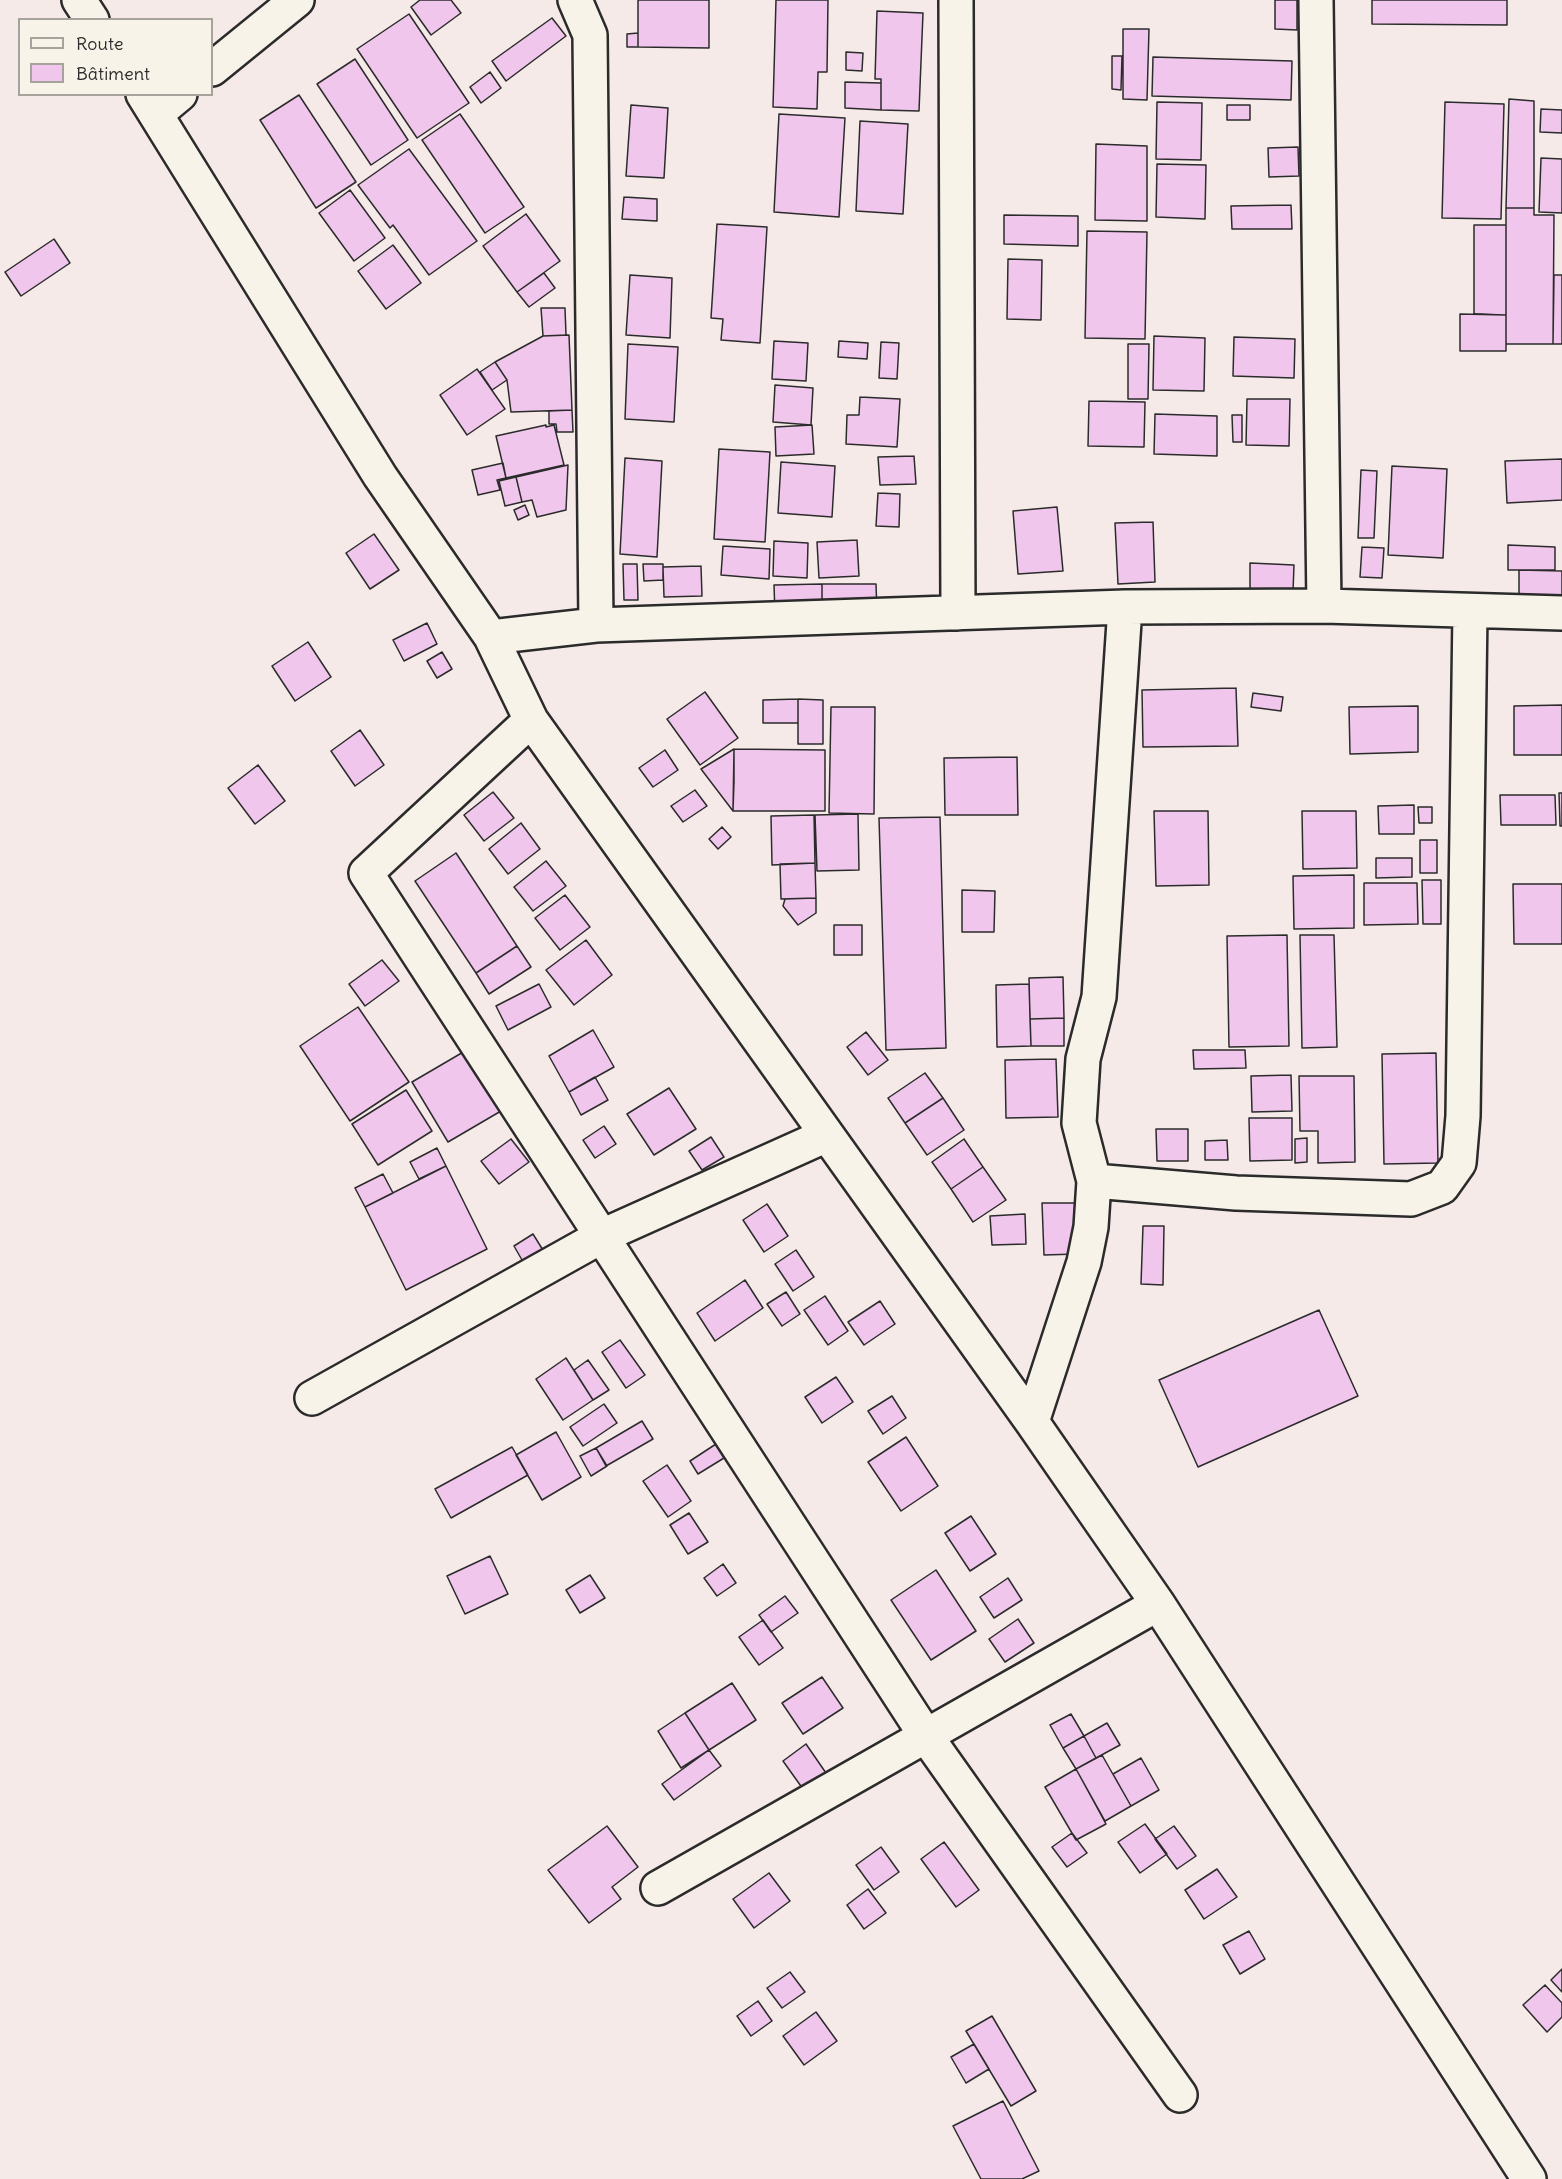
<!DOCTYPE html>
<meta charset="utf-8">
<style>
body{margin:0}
#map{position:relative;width:1562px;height:2179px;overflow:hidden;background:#f6eae9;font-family:Delius,sans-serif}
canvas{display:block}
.legend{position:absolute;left:18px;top:18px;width:195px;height:78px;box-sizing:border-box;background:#f7f3e8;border:2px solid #a5a39c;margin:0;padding:8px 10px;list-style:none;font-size:18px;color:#2b2b2b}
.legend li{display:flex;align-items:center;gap:12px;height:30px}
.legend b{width:30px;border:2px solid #a5a39c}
</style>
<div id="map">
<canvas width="1562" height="2179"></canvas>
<ul class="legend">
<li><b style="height:8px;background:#f7f3e8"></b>Route</li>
<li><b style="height:16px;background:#f1c6ec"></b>Bâtiment</li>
</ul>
</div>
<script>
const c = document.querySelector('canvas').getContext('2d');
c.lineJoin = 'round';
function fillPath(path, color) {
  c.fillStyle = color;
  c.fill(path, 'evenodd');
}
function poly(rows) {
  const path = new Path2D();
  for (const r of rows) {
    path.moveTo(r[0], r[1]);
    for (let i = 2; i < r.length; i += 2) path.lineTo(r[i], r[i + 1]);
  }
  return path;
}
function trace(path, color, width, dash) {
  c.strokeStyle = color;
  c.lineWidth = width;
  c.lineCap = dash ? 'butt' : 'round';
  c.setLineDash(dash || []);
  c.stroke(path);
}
const building = poly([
 [420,0,451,0,461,13,431,35,411,7,420,0],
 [638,0,709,0,709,48,638,47,638,0],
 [776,0,828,0,827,72,818,72,817,109,773,107,776,0],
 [1275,0,1297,0,1297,30,1275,29,1275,0],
 [1372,0,1507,0,1507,25,1372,24,1372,0],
 [877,11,923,13,919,111,881,110,881,79,875,79,877,11],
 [409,14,469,103,417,138,357,49,409,14],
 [552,18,566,36,506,81,492,61,552,18],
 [1123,29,1149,29,1147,100,1123,99,1123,29],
 [638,33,638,47,627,47,627,34,638,33],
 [846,52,863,53,862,71,846,70,846,52],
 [1112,56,1122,56,1121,90,1112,89,1112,56],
 [1153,57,1292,61,1291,100,1152,96,1153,57],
 [355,59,408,140,371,165,317,84,355,59],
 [490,72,501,88,481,103,470,87,490,72],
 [845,82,881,83,881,110,845,108,845,82],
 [299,95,356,182,316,208,260,120,299,95],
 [1509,99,1534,101,1534,208,1506,208,1509,99],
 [1157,102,1202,103,1201,160,1156,159,1157,102],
 [1445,102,1504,104,1501,219,1442,218,1445,102],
 [631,105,668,108,664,178,626,176,631,105],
 [1227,105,1250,105,1250,120,1227,120,1227,105],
 [1541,109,1562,110,1562,133,1540,132,1541,109],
 [460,114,524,207,485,233,422,140,460,114],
 [779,114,845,118,839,217,774,212,779,114],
 [860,121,908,124,903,214,856,211,860,121],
 [1096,144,1147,146,1147,221,1095,220,1096,144],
 [1298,147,1299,176,1269,177,1268,148,1298,147],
 [409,149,477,241,429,275,393,225,390,228,358,185,409,149],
 [1541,158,1562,159,1562,213,1539,212,1541,158],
 [1157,164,1206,165,1205,219,1156,217,1157,164],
 [350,190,385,238,354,261,319,213,350,190],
 [624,197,657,199,657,221,622,219,624,197],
 [1291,205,1292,229,1232,229,1231,206,1291,205],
 [1506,208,1534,208,1534,215,1554,215,1553,344,1506,344,1506,208],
 [526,214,560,261,517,292,483,246,526,214],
 [1004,215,1078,216,1078,246,1004,244,1004,215],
 [717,224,767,227,760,343,721,340,723,319,711,318,717,224],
 [1474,225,1506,225,1506,315,1474,314,1474,225],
 [1087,231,1147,232,1145,339,1085,338,1087,231],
 [54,239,70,263,21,296,5,272,54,239],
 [393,245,421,283,386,309,358,271,393,245],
 [1008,259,1042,260,1041,320,1007,319,1008,259],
 [544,273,555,288,529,307,517,292,544,273],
 [630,275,672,278,670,338,626,335,630,275],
 [1554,275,1562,275,1562,344,1553,344,1554,275],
 [541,308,565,308,566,335,543,336,541,308],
 [1460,314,1506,315,1506,351,1460,351,1460,314],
 [569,335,572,410,511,412,507,380,495,362,543,336,569,335],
 [1154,336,1205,338,1204,391,1153,390,1154,336],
 [1234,337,1295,339,1294,378,1233,376,1234,337],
 [774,341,808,343,806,381,772,379,774,341],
 [839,341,868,343,867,359,838,357,839,341],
 [881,342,899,343,897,379,879,378,881,342],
 [628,344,678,347,674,422,625,419,628,344],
 [1128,344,1149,344,1148,399,1128,399,1128,344],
 [495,362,507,380,492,390,480,372,495,362],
 [477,369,505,409,467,435,440,395,477,369],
 [775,385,813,388,811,425,773,422,775,385],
 [860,397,900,399,897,447,846,444,847,415,859,415,860,397],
 [1247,399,1290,399,1289,446,1246,445,1247,399],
 [1089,401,1145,402,1144,447,1088,446,1089,401],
 [572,410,573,432,557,432,556,424,549,424,549,411,572,410],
 [1155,414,1217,416,1217,456,1154,454,1155,414],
 [1232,415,1242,415,1242,442,1233,442,1232,415],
 [546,425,546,427,554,425,564,465,506,478,496,436,546,425],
 [812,425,814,454,776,456,775,427,812,425],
 [719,449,770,452,765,542,714,539,719,449],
 [914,456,916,484,880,485,878,457,914,456],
 [625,458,662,461,657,557,620,554,625,458],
 [1562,459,1562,500,1507,503,1505,461,1562,459],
 [781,462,835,466,832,517,778,513,781,462],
 [503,463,506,478,497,480,500,490,478,495,472,470,503,463],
 [568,465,566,510,537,517,532,500,522,502,516,477,568,465],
 [1392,466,1447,469,1443,558,1388,555,1392,466],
 [1361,470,1377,471,1374,538,1358,538,1361,470],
 [516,477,522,502,505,506,499,481,516,477],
 [878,493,900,494,899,527,876,526,878,493],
 [525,505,529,515,518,520,514,510,525,505],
 [1057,507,1063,571,1018,574,1013,511,1057,507],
 [1153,522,1155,582,1118,584,1115,523,1153,522],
 [374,534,399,570,370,589,346,553,374,534],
 [857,540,859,576,819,578,817,542,857,540],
 [774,541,808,543,807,578,773,576,774,541],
 [1508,545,1555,547,1555,570,1508,570,1508,545],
 [723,546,770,549,769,579,721,575,723,546],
 [1362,547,1384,548,1382,578,1360,577,1362,547],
 [1250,563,1294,565,1293,592,1250,591,1250,563],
 [623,564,637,564,638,600,624,600,623,564],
 [643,564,663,564,663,580,644,581,643,564],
 [701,566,702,596,664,597,663,567,701,566],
 [1519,570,1562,571,1562,607,1519,606,1519,570],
 [822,584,822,611,775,615,774,585,822,584],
 [822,584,876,584,877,611,822,611,822,584],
 [427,623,437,644,404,661,393,640,427,623],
 [308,642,331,677,295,701,272,666,308,642],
 [442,652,452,669,437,678,427,661,442,652],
 [1236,688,1238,746,1143,747,1142,690,1236,688],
 [705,692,738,738,700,765,667,719,705,692],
 [1253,693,1283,697,1281,711,1251,707,1253,693],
 [798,699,798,723,763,723,763,700,798,699],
 [798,699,823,700,823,744,798,744,798,699],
 [1562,705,1562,755,1514,755,1514,706,1562,705],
 [1418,706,1418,752,1350,754,1349,707,1418,706],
 [831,707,875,707,874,814,829,813,831,707],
 [360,730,384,765,355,786,331,751,360,730],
 [734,749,825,750,825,811,733,811,734,749],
 [734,749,734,782,733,811,701,769,734,749],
 [665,750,678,770,653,787,639,768,665,750],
 [1017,757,1018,815,945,815,944,758,1017,757],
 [258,765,285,801,255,824,228,788,258,765],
 [695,790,707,806,683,822,671,806,695,790],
 [493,792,514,818,484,841,464,815,493,792],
 [1559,793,1562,793,1562,826,1560,826,1559,793],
 [1500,795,1555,795,1556,825,1501,825,1500,795],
 [1414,805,1414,834,1379,834,1378,806,1414,805],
 [1418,807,1432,807,1432,823,1419,823,1418,807],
 [1154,811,1208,811,1209,885,1156,886,1154,811],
 [1302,811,1356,811,1357,868,1303,869,1302,811],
 [858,814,859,870,817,871,815,815,858,814],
 [814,815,815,863,772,865,771,816,814,815],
 [940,817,946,1048,886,1050,879,818,940,817],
 [521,823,540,849,508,874,489,849,521,823],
 [722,827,731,837,718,849,709,839,722,827],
 [1420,840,1437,840,1437,873,1420,873,1420,840],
 [456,853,517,946,476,973,415,881,456,853],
 [1376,858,1412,858,1412,877,1376,878,1376,858],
 [546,861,566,886,533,911,514,887,546,861],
 [815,863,816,898,781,899,780,864,815,863],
 [1354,875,1354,928,1294,929,1293,876,1354,875],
 [1422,880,1441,880,1441,924,1423,924,1422,880],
 [1364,883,1417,883,1418,924,1364,925,1364,883],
 [1513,884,1562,884,1562,944,1514,944,1513,884],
 [962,890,995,891,994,932,962,932,962,890],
 [565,895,590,927,560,950,535,918,565,895],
 [816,898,816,913,798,925,783,906,785,899,816,898],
 [834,925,862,925,862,955,834,955,834,925],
 [1287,935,1289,1046,1229,1047,1227,936,1287,935],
 [1300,935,1334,935,1337,1047,1302,1048,1300,935],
 [586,940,612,975,574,1005,546,970,586,940],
 [517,946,531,967,489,994,476,973,517,946],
 [382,960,399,981,365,1006,349,984,382,960],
 [1063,977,1064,1018,1030,1019,1029,978,1063,977],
 [539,984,551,1007,508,1030,496,1006,539,984],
 [1029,984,1031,1046,997,1047,996,985,1029,984],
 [358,1007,409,1082,350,1121,300,1046,358,1007],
 [1064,1018,1064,1046,1031,1046,1030,1019,1064,1018],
 [593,1030,614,1067,569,1092,549,1056,593,1030],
 [866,1032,888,1060,868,1075,847,1047,866,1032],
 [1193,1050,1245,1050,1246,1068,1194,1069,1193,1050],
 [465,1051,501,1111,448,1142,412,1082,465,1051],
 [1436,1053,1438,1163,1384,1164,1382,1054,1436,1053],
 [1056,1059,1058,1117,1006,1118,1005,1060,1056,1059],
 [925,1073,943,1098,905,1123,888,1098,925,1073],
 [1291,1075,1292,1111,1252,1112,1251,1076,1291,1075],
 [1299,1076,1354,1076,1355,1162,1318,1163,1318,1131,1300,1131,1299,1076],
 [595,1077,608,1100,581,1115,569,1092,595,1077],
 [669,1088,696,1129,654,1155,627,1114,669,1088],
 [406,1090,432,1131,378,1165,352,1124,406,1090],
 [943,1098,964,1130,927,1155,905,1123,943,1098],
 [1249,1118,1292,1118,1292,1160,1250,1161,1249,1118],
 [604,1126,616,1144,595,1158,583,1140,604,1126],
 [1156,1129,1188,1129,1188,1161,1157,1161,1156,1129],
 [711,1137,724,1157,702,1170,689,1151,711,1137],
 [1307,1138,1307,1162,1295,1163,1295,1139,1307,1138],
 [511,1139,529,1162,499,1184,481,1161,511,1139],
 [964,1139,983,1167,951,1189,932,1162,964,1139],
 [1227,1140,1228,1160,1205,1160,1205,1141,1227,1140],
 [437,1148,446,1166,419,1179,410,1162,437,1148],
 [446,1166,487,1249,406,1290,365,1207,446,1166],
 [983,1167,1006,1200,973,1222,951,1189,983,1167],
 [383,1174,393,1193,365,1207,355,1188,383,1174],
 [1042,1203,1075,1203,1077,1254,1044,1255,1042,1203],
 [767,1204,788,1236,764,1252,743,1220,767,1204],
 [1025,1214,1026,1244,992,1245,990,1216,1025,1214],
 [1143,1226,1164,1226,1163,1285,1141,1284,1143,1226],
 [533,1234,546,1255,526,1267,514,1246,533,1234],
 [796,1250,814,1277,793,1291,775,1264,796,1250],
 [745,1280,763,1308,715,1341,697,1313,745,1280],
 [786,1292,800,1314,782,1326,767,1304,786,1292],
 [825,1296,848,1331,828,1345,804,1310,825,1296],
 [880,1301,895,1324,864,1345,848,1322,880,1301],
 [1319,1310,1358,1396,1198,1467,1159,1380,1319,1310],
 [620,1340,645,1375,626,1388,602,1352,620,1340],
 [566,1358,593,1400,563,1420,536,1379,566,1358],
 [588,1360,609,1390,593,1400,574,1370,588,1360],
 [836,1377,853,1402,822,1423,805,1397,836,1377],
 [892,1396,906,1418,883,1434,868,1411,892,1396],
 [604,1404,617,1423,583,1446,570,1427,604,1404],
 [642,1421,653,1439,606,1466,596,1448,642,1421],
 [556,1432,581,1477,542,1500,516,1455,556,1432],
 [906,1437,938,1486,901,1511,868,1462,906,1437],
 [716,1444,724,1458,698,1474,690,1461,716,1444],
 [512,1447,528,1475,451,1518,435,1489,512,1447],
 [596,1448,607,1466,591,1476,580,1456,596,1448],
 [667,1465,691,1501,668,1517,643,1481,667,1465],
 [689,1513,708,1542,688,1554,670,1525,689,1513],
 [971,1516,996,1554,970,1571,945,1533,971,1516],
 [490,1556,508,1594,465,1614,447,1576,490,1556],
 [723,1564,736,1583,717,1596,704,1578,723,1564],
 [936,1570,976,1631,931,1660,891,1600,936,1570],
 [590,1575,605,1598,580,1613,566,1590,590,1575],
 [1008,1578,1022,1600,994,1618,980,1597,1008,1578],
 [785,1596,798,1613,771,1632,759,1615,785,1596],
 [1018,1619,1034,1643,1005,1662,989,1639,1018,1619],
 [763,1620,783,1648,759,1665,739,1637,763,1620],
 [822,1677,843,1708,803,1734,782,1703,822,1677],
 [732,1683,756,1720,709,1750,685,1713,732,1683],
 [685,1713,709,1750,681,1768,658,1731,685,1713],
 [1071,1714,1084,1736,1063,1748,1050,1725,1071,1714],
 [1107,1723,1120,1745,1096,1758,1084,1736,1107,1723],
 [1084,1736,1096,1758,1076,1769,1063,1748,1084,1736],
 [806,1744,826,1773,803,1789,783,1761,806,1744],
 [709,1750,721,1766,674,1800,662,1784,709,1750],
 [1102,1755,1131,1806,1105,1821,1076,1769,1102,1755],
 [1141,1758,1159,1790,1131,1806,1113,1774,1141,1758],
 [1076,1769,1106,1824,1076,1840,1045,1787,1076,1769],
 [1145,1824,1167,1854,1140,1873,1118,1842,1145,1824],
 [607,1826,638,1867,612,1887,621,1899,589,1923,548,1870,607,1826],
 [1174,1826,1196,1856,1177,1869,1155,1839,1174,1826],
 [1072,1833,1087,1853,1067,1867,1052,1847,1072,1833],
 [944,1842,979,1890,956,1907,921,1859,944,1842],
 [881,1847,899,1872,874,1890,856,1865,881,1847],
 [1217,1869,1237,1897,1204,1919,1185,1890,1217,1869],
 [769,1873,790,1901,754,1928,733,1899,769,1873],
 [868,1889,886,1913,864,1929,847,1905,868,1889],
 [1249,1931,1265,1959,1240,1974,1223,1945,1249,1931],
 [1562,1969,1562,1992,1551,1980,1562,1969],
 [790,1972,805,1992,782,2008,767,1988,790,1972],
 [1545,1985,1562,2003,1562,2017,1547,2032,1523,2005,1545,1985],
 [758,2001,772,2021,751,2036,737,2016,758,2001],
 [816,2012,837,2041,804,2065,783,2036,816,2012],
 [992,2016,1036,2091,1011,2106,966,2031,992,2016],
 [974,2044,989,2069,966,2083,951,2057,974,2044],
 [1003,2101,1039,2171,1022,2179,981,2179,953,2126,1003,2101]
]);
fillPath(building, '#f1c6ec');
trace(building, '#2b2b2b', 1.5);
const street = poly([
 [79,0,92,20],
 [575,0,590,35,596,625],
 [956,0,958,613],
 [1316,0,1324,606],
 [212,69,297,0],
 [143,94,380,476,491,637,531,720,1032,1422,1158,1604,1529,2179],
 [156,114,180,94],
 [491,637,596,625,1125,607,1324,606,1562,613],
 [531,720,366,873,926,1736,1180,2095],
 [1094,1181,1236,1193,1411,1199,1442,1187,1459,1163,1463,1116,1470,611],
 [312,1398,602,1236,827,1135],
 [1032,1422,1084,1262,1091,1227,1094,1181,1079,1123,1083,1059,1099,997,1125,607],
 [658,1888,1158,1604]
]);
trace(street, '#2b2b2b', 38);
trace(street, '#f7f3e8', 33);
</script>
